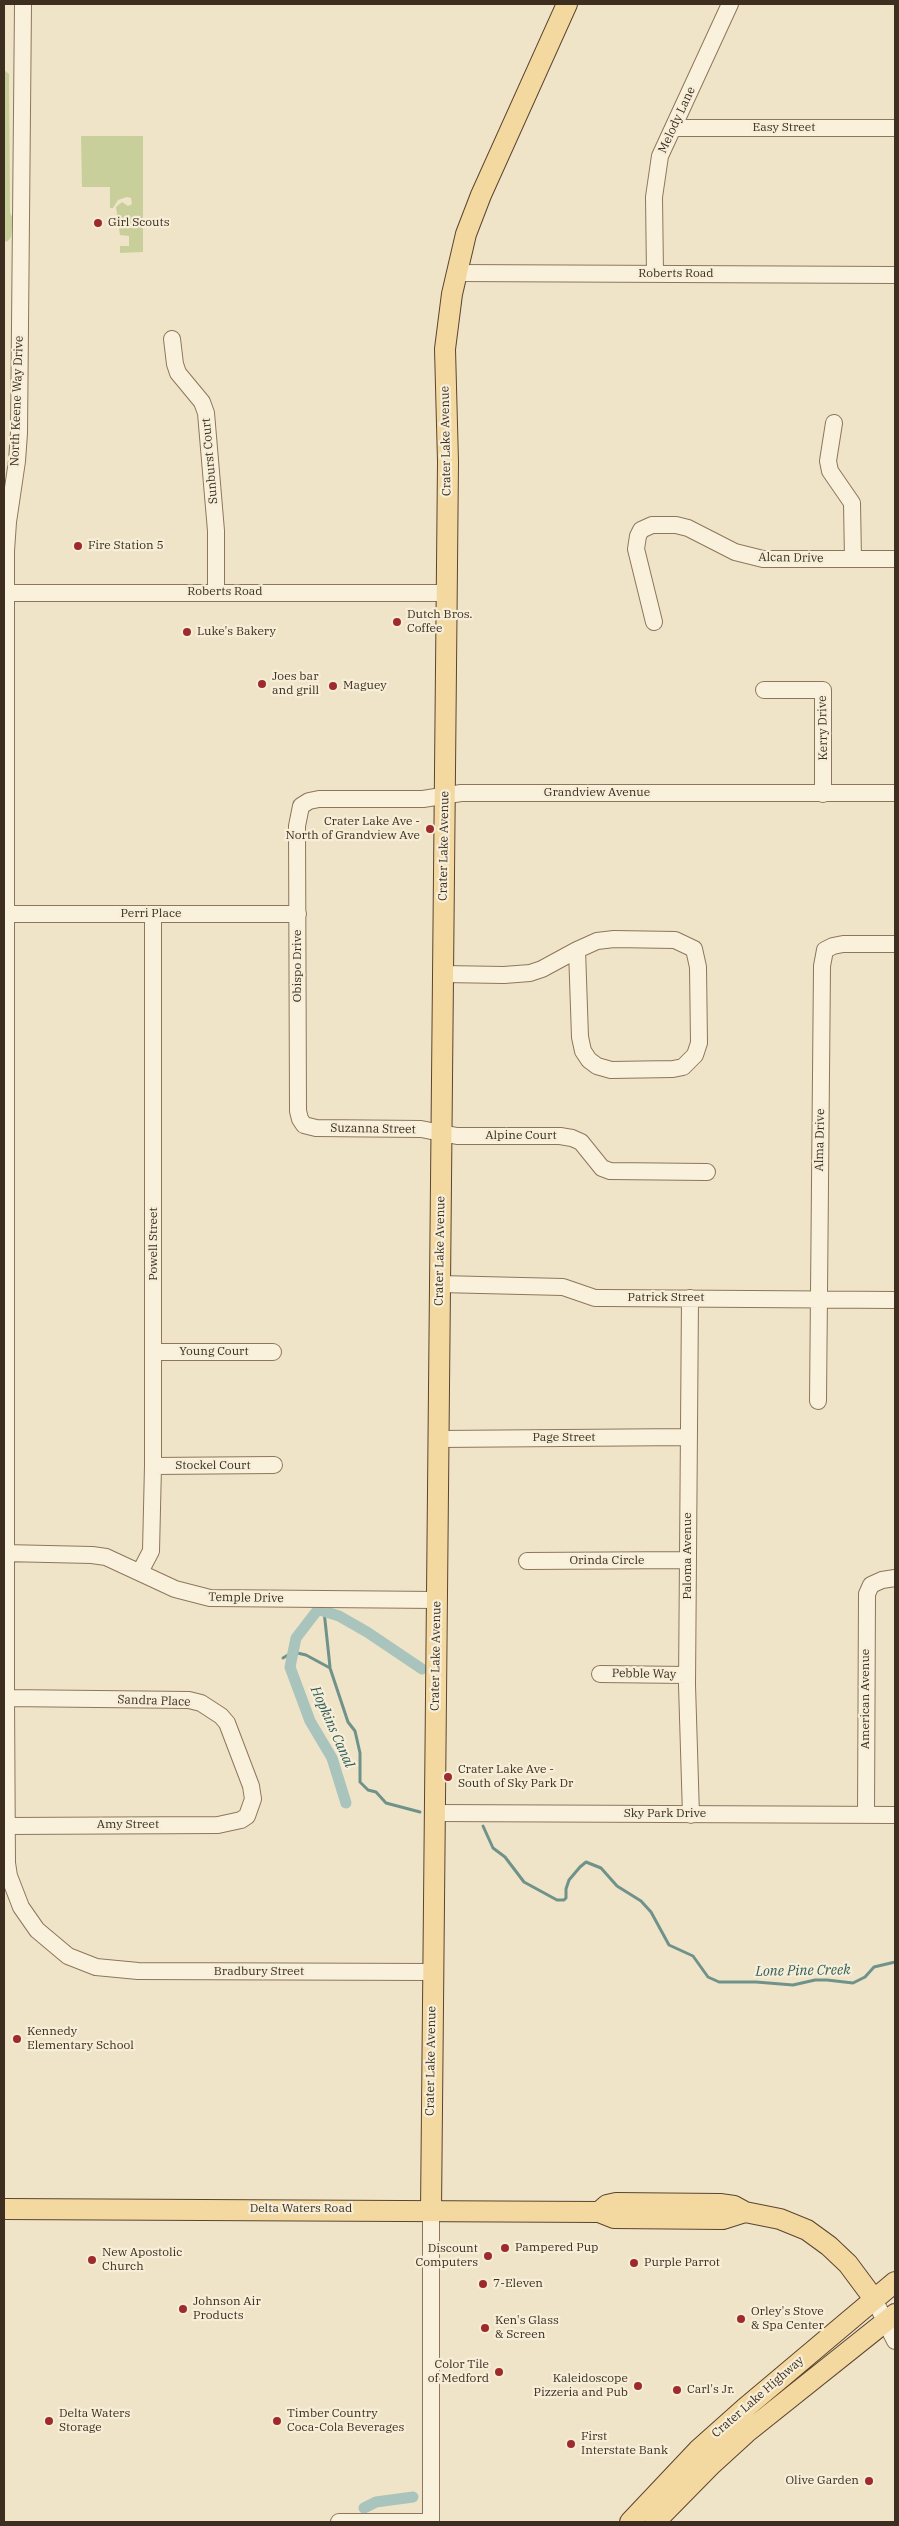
<!DOCTYPE html>
<style>
body{margin:0}
#map{position:relative;width:899px;height:2526px;overflow:hidden;background:#f0e4c8;font-family:"IBM Plex Serif",serif}
canvas{display:block}
.frame{position:absolute;inset:0;border:5px solid #3d2e20;pointer-events:none}
</style>
<div id="map">
<canvas width="899" height="2526"></canvas>
<div class="frame"></div>
</div>
<script>
const c = document.querySelector('canvas').getContext('2d');
c.lineJoin = 'round';
function fillPath(path, color) {
  c.fillStyle = color;
  c.fill(path, 'evenodd');
}
function poly(rows) {
  const path = new Path2D();
  for (const r of rows) {
    path.moveTo(r[0], r[1]);
    for (let i = 2; i < r.length; i += 2) path.lineTo(r[i], r[i + 1]);
  }
  return path;
}
function trace(path, color, width, dash) {
  c.strokeStyle = color;
  c.lineWidth = width;
  c.lineCap = dash ? 'butt' : 'round';
  c.setLineDash(dash || []);
  c.stroke(path);
}
function drawText(font, color, halo, rows, align = 'center') {
  c.font = font + ' "IBM Plex Serif",serif';
  c.lineWidth = 4.5;
  c.setLineDash([]);
  c.textBaseline = 'middle';
  c.strokeStyle = halo;
  c.fillStyle = color;
  for (const [text, x, y, turn = 0] of rows) {
    c.save();
    c.translate(x, y);
    c.rotate((+turn || 0) * Math.PI / 180);
    c.textAlign = isNaN(turn) ? turn : align;
    if (halo) c.strokeText(text, 0, 0);
    c.fillText(text, 0, 0);
    c.restore();
  }
}
fillPath(poly([
 [4,70,9,74,10,213,13,219,11,237,8,241,4,242],
 [81,136,143,136,143,252,120,253,120,246,129,246,129,236,120,235,116,207,122,202,128,206,132,204,131,198,127,197,118,200,113,208,110,208,110,187,82,187]
]), '#c9cf9b');
trace(poly([
 [324,1611,330,1667],
 [283,1658,293,1652,306,1655,330,1668,348,1722,355,1731,360,1753,360,1782,368,1790,376,1792,386,1803,420,1812],
 [483,1826,493,1848,505,1857,524,1882,557,1900,564,1900,566,1898,566,1889,569,1880,580,1867,586,1862,601,1868,617,1886,641,1901,651,1912,669,1945,693,1956,708,1977,719,1982,756,1982,793,1985,815,1980,827,1980,853,1983,865,1977,874,1967,895,1962]
]), '#6f938a', 3);
trace(poly([
 [346,1803,332,1758,310,1721,290,1667,296,1638,316,1612,320,1610,339,1616,367,1632,422,1669],
 [364,2508,376,2502,413,2497]
]), '#a9c4bc', 11);
const minor = poly([
 [23,4,19,433,17,461,8,522,6,551,6,1698,7,1863,9,1876,21,1907,37,1930,68,1956,96,1967,138,1971,433,1972],
 [673,128,895,128],
 [456,273,895,275],
 [655,274,654,197,660,156,730,4],
 [172,339,175,364,178,373,202,402,206,413,216,531,216,592],
 [834,423,828,461,830,471,852,503,853,559],
 [4,593,446,593],
 [654,622,636,549,638,536,641,530,652,525,676,525,688,528,735,552,763,559,895,559],
 [764,690,823,690,823,794],
 [4,914,298,914],
 [614,939,675,940,694,949,698,967,699,1043,695,1055,683,1067,673,1069,611,1070,597,1066,589,1060,583,1051,580,1037,577,950,597,941,614,939],
 [443,974,504,975,530,973,542,969,577,950],
 [707,1172,610,1171,602,1168,581,1142,572,1138,560,1136,457,1136,421,1129,316,1128,304,1125,300,1119,298,1111,297,826,301,806,309,801,319,799,423,799,461,793,895,793],
 [440,1284,563,1287,595,1298,604,1298,895,1300],
 [690,1298,687,1685,691,1815],
 [154,1352,273,1352],
 [818,1401,822,966,825,950,833,946,843,944,895,944],
 [438,1439,689,1437],
 [153,1466,274,1465],
 [4,1553,92,1555,106,1557,175,1589,210,1598,437,1600],
 [527,1561,687,1560],
 [140,1572,151,1551,153,1466,153,914],
 [600,1674,687,1675],
 [6,1698,189,1700,201,1703,221,1716,227,1723,251,1786,253,1799,247,1816,241,1820,218,1825,6,1826],
 [435,1813,895,1815],
 [866,1815,867,1594,871,1585,882,1580,895,1578],
 [431,2210,431,2522],
 [874,2299,895,2341],
 [339,2522,431,2522]
]);
const major = poly([
 [4,2209,599,2212,614,2218,723,2219,745,2212],
 [431,2210,448,462,445,349,452,294,466,234,481,195,567,4],
 [599,2212,607,2205,616,2203,720,2204,734,2206,745,2212,780,2219,807,2230,829,2246,848,2264,874,2299],
 [630,2522,698,2450,744,2409,895,2282],
 [655,2522,712,2464,746,2433,895,2314]
]);
trace(minor, '#8d765c', 18);
trace(major, '#5b4430', 22);
trace(minor, '#faf1dc', 16);
trace(major, '#f3d9a0', 20);
for (const [x, y, r, color] of [
 [98,223,5,"#9e2a2b"],
 [78,546,5,"#9e2a2b"],
 [397,622,5,"#9e2a2b"],
 [187,632,5,"#9e2a2b"],
 [262,684,5,"#9e2a2b"],
 [333,686,5,"#9e2a2b"],
 [430,829,5,"#9e2a2b"],
 [448,1777,5,"#9e2a2b"],
 [17,2039,5,"#9e2a2b"],
 [505,2248,5,"#9e2a2b"],
 [488,2256,5,"#9e2a2b"],
 [92,2260,5,"#9e2a2b"],
 [634,2263,5,"#9e2a2b"],
 [483,2284,5,"#9e2a2b"],
 [183,2309,5,"#9e2a2b"],
 [741,2319,5,"#9e2a2b"],
 [485,2328,5,"#9e2a2b"],
 [499,2372,5,"#9e2a2b"],
 [638,2386,5,"#9e2a2b"],
 [677,2390,5,"#9e2a2b"],
 [49,2421,5,"#9e2a2b"],
 [277,2421,5,"#9e2a2b"],
 [571,2444,5,"#9e2a2b"],
 [869,2481,5,"#9e2a2b"]
]) {
  const dot = new Path2D();
  dot.arc(x, y, r, 0, 2 * Math.PI);
  c.fillStyle = color;
  c.fill(dot);
  trace(dot, '#f7eed8', 2);
}
drawText('12px', '#3d2e20', '#f7eed8', [
 ["Melody Lane",677,120,-65],
 ["Easy Street",784,128],
 ["Roberts Road",676,274],
 ["North Keene Way Drive",17,401,-88],
 ["Crater Lake Avenue",446,441,-91],
 ["Sunburst Court",210,461,-95],
 ["Alcan Drive",791,558,1],
 ["Roberts Road",225,592],
 ["Kerry Drive",823,728,-91],
 ["Grandview Avenue",597,793],
 ["Crater Lake Avenue",444,846,-89],
 ["Perri Place",151,914],
 ["Obispo Drive",298,966,-90],
 ["Suzanna Street",373,1129,1],
 ["Alpine Court",521,1136],
 ["Alma Drive",820,1140,-89],
 ["Powell Street",154,1244,-90],
 ["Crater Lake Avenue",440,1251,-89],
 ["Patrick Street",666,1298],
 ["Young Court",214,1352],
 ["Page Street",564,1438],
 ["Stockel Court",213,1466],
 ["Paloma Avenue",688,1556,-90],
 ["Orinda Circle",607,1561],
 ["Temple Drive",246,1598,1],
 ["Crater Lake Avenue",436,1656,-89],
 ["Pebble Way",644,1674,1],
 ["American Avenue",866,1699,-90],
 ["Sandra Place",154,1701,2],
 ["Sky Park Drive",665,1814],
 ["Amy Street",128,1825],
 ["Bradbury Street",259,1972],
 ["Crater Lake Avenue",431,2061,-89],
 ["Delta Waters Road",301,2209],
 ["Crater Lake Highway",758,2397,-41]
]);
drawText('12px', '#3d2e20', '#f7eed8', [
 ["Girl Scouts",108,223],
 ["Fire Station 5",88,546],
 ["Dutch Bros.",407,615],
 ["Coffee",407,629],
 ["Luke's Bakery",197,632],
 ["Joes bar",272,677],
 ["and grill",272,691],
 ["Maguey",343,686],
 ["Crater Lake Ave -",420,822,"right"],
 ["North of Grandview Ave",420,836,"right"],
 ["Crater Lake Ave -",458,1770],
 ["South of Sky Park Dr",458,1784],
 ["Kennedy",27,2032],
 ["Elementary School",27,2046],
 ["Pampered Pup",515,2248],
 ["Discount",478,2249,"right"],
 ["Computers",478,2263,"right"],
 ["New Apostolic",102,2253],
 ["Church",102,2267],
 ["Purple Parrot",644,2263],
 ["7-Eleven",493,2284],
 ["Johnson Air",193,2302],
 ["Products",193,2316],
 ["Orley's Stove",751,2312],
 ["& Spa Center",751,2326],
 ["Ken's Glass",495,2321],
 ["& Screen",495,2335],
 ["Color Tile",489,2365,"right"],
 ["of Medford",489,2379,"right"],
 ["Kaleidoscope",628,2379,"right"],
 ["Pizzeria and Pub",628,2393,"right"],
 ["Carl's Jr.",687,2390],
 ["Delta Waters",59,2414],
 ["Storage",59,2428],
 ["Timber Country",287,2414],
 ["Coca-Cola Beverages",287,2428],
 ["First",581,2437],
 ["Interstate Bank",581,2451],
 ["Olive Garden",859,2481,"right"]
], 'left');
drawText('italic 14px', '#2f5d5a', '#f7eed8', [
 ["Hopkins Canal",332,1727,66],
 ["Lone Pine Creek",803,1971,-1]
]);
</script>
